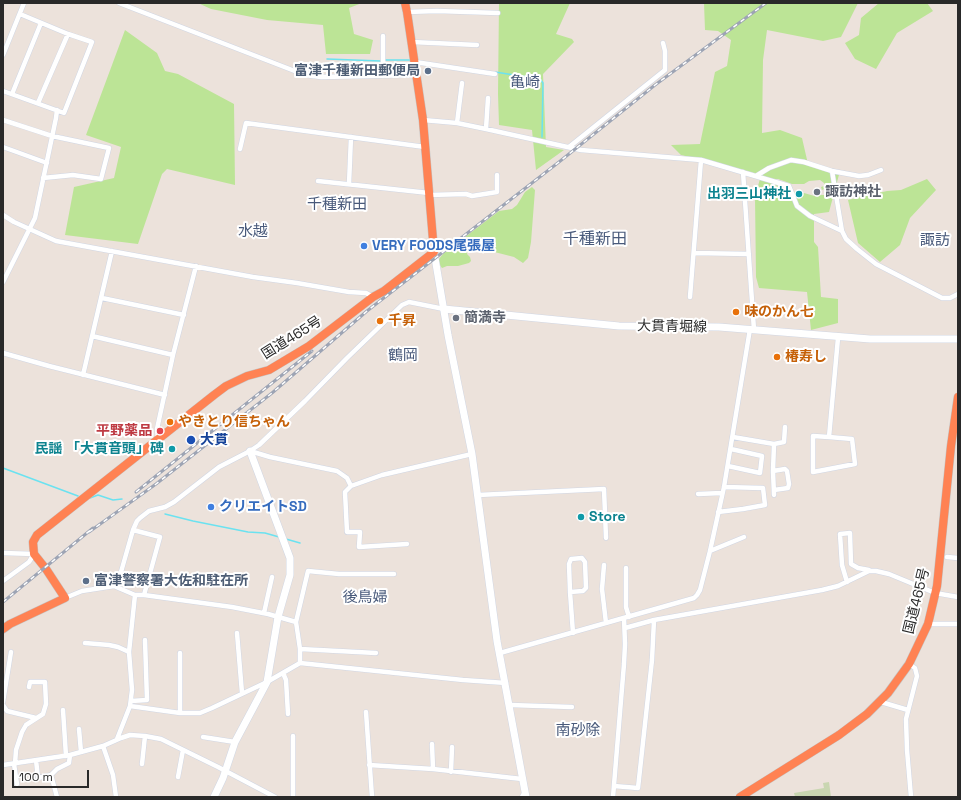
<!DOCTYPE html>
<meta charset="utf-8">
<style>
body{margin:0}
#map{position:relative;width:961px;height:800px;overflow:hidden;background:#ece2db;font-family:"Space Grotesk",sans-serif}
canvas{display:block}
.frame{position:absolute;inset:0;border:4px solid #292929;pointer-events:none}
.scale{position:absolute;left:12px;top:770px;width:77px;height:18px;box-sizing:border-box;border:2px solid #292929;border-top:0;padding-left:5px;font-size:12px;line-height:14px;white-space:nowrap;color:#292929;-webkit-text-stroke:3px #fff;paint-order:stroke}
</style>
<div id="map">
<canvas width="961" height="800"></canvas>
<div class="frame"></div>
<div class="scale">100 m</div>
</div>
<script>
const c = document.querySelector('canvas').getContext('2d');
c.lineJoin = 'round';
function fillPath(path, color) {
  c.fillStyle = color;
  c.fill(path, 'evenodd');
}
function poly(rows) {
  const path = new Path2D();
  for (const r of rows) {
    path.moveTo(r[0], r[1]);
    for (let i = 2; i < r.length; i += 2) path.lineTo(r[i], r[i + 1]);
  }
  return path;
}
function trace(path, color, width, dash) {
  c.strokeStyle = color;
  c.lineWidth = width;
  c.lineCap = dash ? 'butt' : 'round';
  c.setLineDash(dash || []);
  c.stroke(path);
}
function drawText(font, color, halo, rows, align = 'center') {
  c.font = font + ' "Space Grotesk","Noto Sans JP",sans-serif';
  c.lineWidth = 4;
  c.setLineDash([]);
  c.textBaseline = 'middle';
  c.strokeStyle = halo;
  c.fillStyle = color;
  for (const [text, x, y, turn = 0] of rows) {
    c.save();
    c.translate(x, y);
    c.rotate((+turn || 0) * Math.PI / 180);
    c.textAlign = isNaN(turn) ? turn : align;
    if (halo) c.strokeText(text, 0, 0);
    c.fillText(text, 0, 0);
    c.restore();
  }
}
fillPath(poly([
 [198,3,362,3,349,8,354,34,373,40,370,54,326,54,323,25,267,20,211,9],
 [499,3,570,3,556,34,572,39,574,42,543,74,546,147,564,150,536,170,532,130,499,125,498,94],
 [704,3,858,3,841,37,823,41,767,30,763,60,762,133,780,130,802,138,808,164,840,171,829,212,814,214,814,242,818,247,821,297,838,299,838,323,811,330,807,292,759,288,756,277,755,197,761,175,681,155,671,145,700,144,715,72,727,66,731,40,718,31,705,30],
 [773,179,778,179,792,184,804,184,809,181,820,180,824,183,824,186,821,187,822,190,824,189,826,192,825,195,820,195,818,197,797,191,794,192,794,195,787,187,775,185,772,182],
 [879,3,927,3,933,11,897,33,876,69,855,59,845,43,859,35,861,18],
 [125,30,157,53,165,71,178,74,234,104,235,185,167,169,162,174,138,244,65,235,74,187,114,178,121,147,86,135],
 [927,179,936,190,910,218,900,245,880,262,858,243,848,200,887,191,901,190],
 [532,187,535,190,531,242,528,258,523,263,514,257,471,246,468,250,467,254,470,257,471,261,469,263,458,266,447,266,442,268,439,264,439,259,443,254,499,211,512,209,517,205,525,192]
]), '#bce496');
fillPath(poly([
 [829,782,831,797,795,797,794,793,824,788,823,783]
]), '#c9d6b1');
trace(poly([
 [327,59,381,61],
 [385,60,411,60],
 [495,72,540,79,543,83,542,137],
 [3,468,78,496],
 [90,498,98,495,113,500,122,499],
 [165,514,193,521,248,532,265,533,279,537],
 [286,539,300,543]
]), '#6be2f0', 1.5);
const street = poly([
 [119,3,305,75,321,77,416,75],
 [407,12,437,11,498,13],
 [412,42,477,45],
 [3,55,24,3],
 [415,62,495,74],
 [383,76,383,36],
 [3,91,64,113,92,42,68,34,20,14],
 [12,94,41,23],
 [38,103,68,34],
 [3,120,52,136,109,148,101,179,73,175,43,178],
 [423,120,457,123,486,129,581,150,701,160,789,186,797,206,810,216,842,231,846,239,857,249,876,264,942,298,950,298,958,294],
 [457,123,462,83],
 [486,129,488,98],
 [3,147,47,163],
 [569,147,665,70,665,51,663,43],
 [240,149,246,123,425,147],
 [832,171,842,231],
 [743,172,754,330],
 [756,176,769,168,791,160,804,162,832,171,859,176,868,175,881,170],
 [318,181,429,193],
 [349,184,351,137],
 [429,195,466,194,472,196,497,192,497,175],
 [3,215,14,222,56,241,253,277,297,283,349,292,366,293,373,297],
 [694,253,749,254],
 [3,282,35,218,56,118,57,110],
 [690,297,701,160],
 [102,298,184,315],
 [92,336,173,355],
 [3,353,49,366,165,395],
 [83,375,112,251],
 [733,437,774,444,784,442,785,427],
 [829,437,852,439,855,464,813,472,813,436,829,437,838,338],
 [158,439,157,429,173,355,196,266],
 [250,451,270,457,337,471,347,478,351,486],
 [728,466,760,473,762,456,731,449],
 [773,471,785,469,787,471,789,484,788,488,774,490],
 [698,494,722,493],
 [478,495,604,489,606,538],
 [774,495,773,471,774,444],
 [718,512,743,509,765,505,763,488,724,487],
 [133,530,160,537,144,595],
 [407,544,359,547,360,532,347,532,345,492,351,486,382,475,472,454],
 [710,551,744,537],
 [3,553,34,554],
 [947,557,958,558],
 [604,565,602,589,606,623],
 [626,568,626,607,629,617],
 [3,581,29,562,34,554],
 [847,582,842,565,840,534,850,533,851,564,858,568,869,570],
 [114,586,135,595,144,595,232,607,268,614,296,622],
 [570,592,583,591,586,588,585,562,582,558,571,559,569,564,570,592,573,633],
 [65,598,82,591,114,586,119,579,133,530,137,521,140,518,149,511,165,507,174,502,219,467,250,451,259,445,305,401,347,358,402,305,409,302,444,309],
 [264,613,272,577],
 [928,624,958,624],
 [625,628,654,620,822,590,838,586,869,571,876,571,889,574,935,593,958,597],
 [237,633,242,693],
 [85,643,109,645,118,647,129,652],
 [300,649,376,653],
 [500,653,694,598,697,595,700,590,710,551,724,487,750,329],
 [300,663,300,649,296,622,308,571,339,574,394,574],
 [909,664,915,668,917,676,906,719,907,750,911,797],
 [283,673,286,680,288,714],
 [131,701,147,700,145,640],
 [3,702,11,652],
 [881,702,908,710],
 [3,705,7,711,36,718],
 [510,705,572,707],
 [130,706,180,713,200,713,212,708,267,682,300,663,463,680,506,683],
 [63,710,66,756],
 [366,712,372,797],
 [180,713,180,653],
 [79,729,81,752],
 [203,737,235,742],
 [117,739,130,706,132,690,129,652,135,595],
 [432,744,433,769],
 [103,746,113,775,116,797],
 [36,760,38,778,51,775,57,797],
 [14,764,17,784],
 [15,764,16,750,22,732,26,725,43,714,46,704,45,682,30,682,29,687],
 [142,764,145,736],
 [3,765,70,755,103,746,121,738,130,735,145,736,161,739,218,767,275,797],
 [369,765,433,769,522,779],
 [451,772,452,747],
 [51,775,57,769,69,763,70,755],
 [178,777,183,750],
 [614,786,638,788,652,660,654,620],
 [293,797,293,736],
 [522,797,525,792],
 [613,797,624,664,625,644,624,618]
]);
const secondary = poly([
 [434,252,448,335,472,454,497,641,526,797],
 [444,309,619,326,719,327,870,339,958,339],
 [214,797,223,778,235,742,267,682,278,617,290,575,290,558,250,451]
]);
const highway = poly([
 [3,629,10,624,65,598,46,569,34,554,33,542,37,535,214,395,226,386,247,376,269,370,309,346,373,297,384,291,434,252,423,120,407,12,405,3],
 [740,797,839,735,867,714,888,693,909,664,928,624,937,586,951,446,958,397]
]);
trace(street, '#d0d6e3', 5.5);
trace(secondary, '#d0d6e3', 8);
trace(highway, '#c3c3c3', 9);
trace(street, '#fff', 4.5);
trace(secondary, '#fff', 7);
trace(highway, '#ff8253', 8);
const rail = poly([
 [136,492,312,351],
 [89,532,156,484,272,393,367,311,559,162,655,85,766,3],
 [3,602,93,528]
]);
trace(rail, '#9da4b4', 3);
trace(rail, '#fff', 1.5, [4.5]);
for (const [x, y, r, color] of [
 [428,71,4,"#5c6f8a"],
 [817,192,4,"#6b7280"],
 [799,194,4,"#0f9aa8"],
 [364,246,4,"#3f7fe0"],
 [736,312,4,"#e8710a"],
 [456,318,4,"#6b7280"],
 [380,321,4,"#e8710a"],
 [777,357,4,"#e8710a"],
 [170,422,4,"#e8710a"],
 [160,431,4,"#e0444e"],
 [191,440,5,"#1a4fb4"],
 [172,449,4,"#0f9aa8"],
 [211,507,4,"#3f7fe0"],
 [581,517,4,"#0f9aa8"],
 [86,581,4,"#5c6f8a"]
]) {
  const dot = new Path2D();
  dot.arc(x, y, r, 0, 2 * Math.PI);
  c.fillStyle = color;
  c.fill(dot);
  trace(dot, '#fff', 1.5);
}
drawText('bold 14px', '#4e5e75', '#fff', [
 ["富津千種新田郵便局",420,71],
 ["富津警察署大佐和駐在所",94,581,"left"]
], 'right');
drawText('bold 14px', '#5b616d', '#fff', [
 ["諏訪神社",825,192],
 ["簡満寺",464,318]
], 'left');
drawText('bold 14px', '#0d838f', '#fff', [
 ["出羽三山神社",791,194],
 ["民謡 「大貫音頭」碑",164,449],
 ["Store",589,517,"left"]
], 'right');
drawText('bold 14px', '#366cbe', '#fff', [
 ["VERY FOODS尾張屋",372,246],
 ["クリエイトSD",219,507]
], 'left');
drawText('bold 14px', '#c56008', '#fff', [
 ["味のかん七",744,312],
 ["千昇",388,321],
 ["椿寿し",785,357],
 ["やきとり信ちゃん",178,422]
], 'left');
drawText('14px', '#292929', '#fff', [
 ["大貫青堀線",672,327,1],
 ["国道465号",292,338,-32],
 ["国道465号",917,601,-76]
]);
drawText('bold 14px', '#be3a42', '#fff', [
 ["平野薬品",152,431]
], 'right');
drawText('bold 14px', '#164399', '#fff', [
 ["大貫",200,440]
], 'left');
drawText('15px', '#495a7b', '#fff', [
 ["亀崎",525,83],
 ["千種新田",337,205],
 ["水越",253,232],
 ["諏訪",935,241],
 ["鶴岡",403,356],
 ["後鳥婦",365,598],
 ["南砂除",578,731]
]);
drawText('16px', '#495a7b', '#fff', [
 ["千種新田",595,240]
]);
</script>
